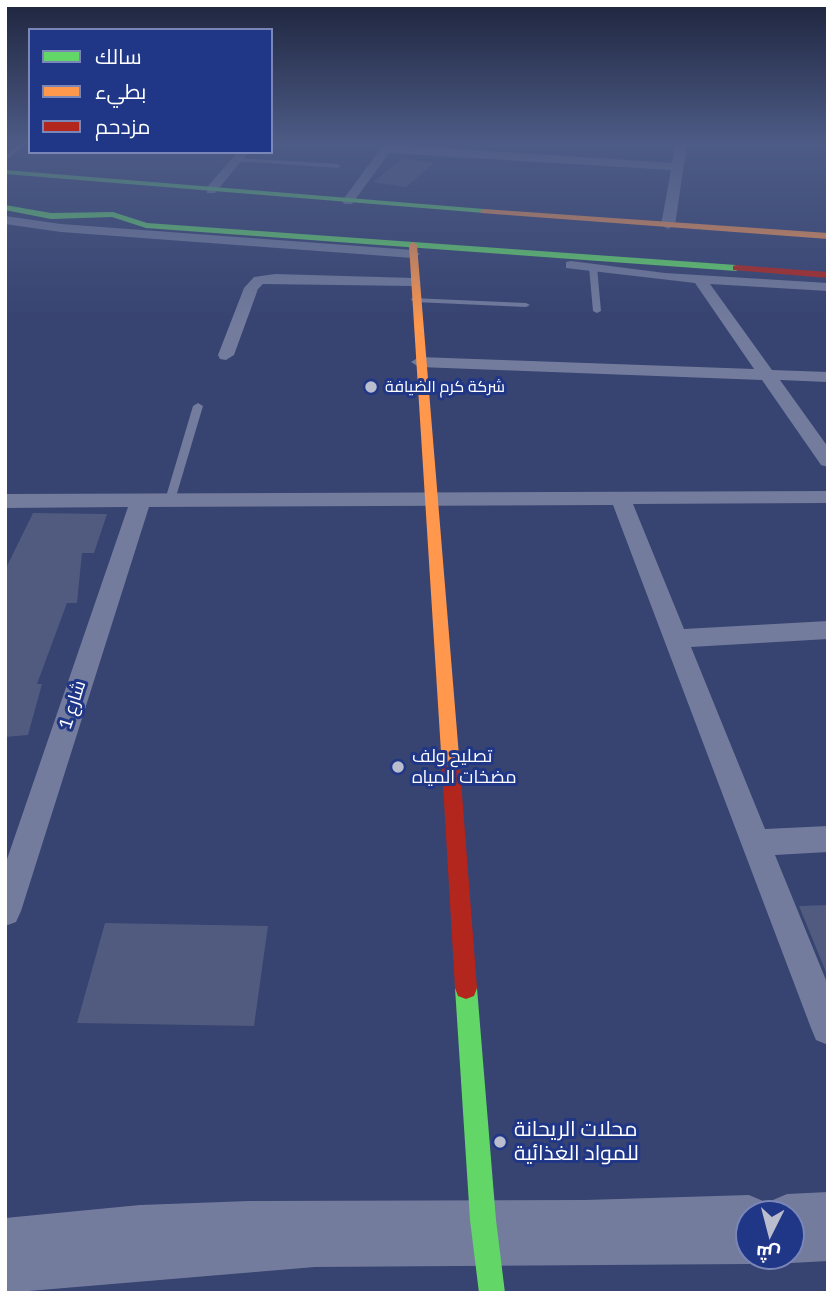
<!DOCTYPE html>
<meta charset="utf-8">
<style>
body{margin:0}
#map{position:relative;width:833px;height:1298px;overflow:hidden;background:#374370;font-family:"IBM Plex Sans",Cairo,sans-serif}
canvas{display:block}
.frame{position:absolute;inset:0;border:7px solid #fff;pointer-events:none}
.legend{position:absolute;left:28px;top:28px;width:245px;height:126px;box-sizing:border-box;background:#203687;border:2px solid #7986b7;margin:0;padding:9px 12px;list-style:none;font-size:21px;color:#fff}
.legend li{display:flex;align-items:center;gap:14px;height:35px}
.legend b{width:35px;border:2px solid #7986b7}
.north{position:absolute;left:735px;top:1200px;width:70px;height:70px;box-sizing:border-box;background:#203687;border:2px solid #7986b7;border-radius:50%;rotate:186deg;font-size:19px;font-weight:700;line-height:28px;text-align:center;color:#fff}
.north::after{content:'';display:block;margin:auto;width:24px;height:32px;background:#b9bdcd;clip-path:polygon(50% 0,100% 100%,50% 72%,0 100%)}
</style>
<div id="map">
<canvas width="833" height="1298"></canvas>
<div class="frame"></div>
<ul class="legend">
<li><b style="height:9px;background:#63d668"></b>سالك</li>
<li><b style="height:9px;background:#ff974d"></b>بطيء</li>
<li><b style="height:9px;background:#b3261e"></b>مزدحم</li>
</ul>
<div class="north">ش</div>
</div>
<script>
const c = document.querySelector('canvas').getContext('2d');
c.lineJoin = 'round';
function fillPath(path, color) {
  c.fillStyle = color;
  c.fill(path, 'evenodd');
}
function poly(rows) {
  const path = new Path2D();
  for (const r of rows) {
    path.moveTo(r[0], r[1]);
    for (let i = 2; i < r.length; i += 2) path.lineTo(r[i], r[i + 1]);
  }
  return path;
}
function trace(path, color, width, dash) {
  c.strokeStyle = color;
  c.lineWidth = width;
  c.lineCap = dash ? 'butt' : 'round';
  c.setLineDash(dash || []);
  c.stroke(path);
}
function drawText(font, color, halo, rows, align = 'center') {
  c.font = font + ' "IBM Plex Sans",Cairo,sans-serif';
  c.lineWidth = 6;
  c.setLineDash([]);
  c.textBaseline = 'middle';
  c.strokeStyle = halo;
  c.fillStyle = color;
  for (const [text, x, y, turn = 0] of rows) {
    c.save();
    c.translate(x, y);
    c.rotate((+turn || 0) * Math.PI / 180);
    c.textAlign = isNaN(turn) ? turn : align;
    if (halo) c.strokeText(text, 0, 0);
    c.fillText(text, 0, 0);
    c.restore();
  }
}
fillPath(poly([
 [403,158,434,163,406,187,373,182],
 [33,513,107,514,94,553,82,553,77,603,67,603,37,684,42,684,28,735,5,737,5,570],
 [828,905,828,977,799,906],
 [105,923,268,926,254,1026,77,1023]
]), '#515b7f');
fillPath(poly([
 [20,144,26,144,5,161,5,156,20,144],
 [237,158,338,164,341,166,338,168,235,161,237,158],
 [593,265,597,267,601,311,597,313,593,311,589,267,593,265],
 [412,298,526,303,530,305,526,307,415,302,411,300,412,298],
 [198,403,203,406,175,500,174,502,166,502,165,500,193,406,198,403]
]), '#737c9d');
fillPath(poly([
 [384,144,672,163,675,144,687,144,675,225,668,229,661,225,671,170,389,153,352,204,344,204,342,201,384,144],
 [238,152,249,152,215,193,207,193,207,187,238,152],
 [5,216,61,224,413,250,420,254,413,258,61,232,5,224,5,216],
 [571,261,665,273,828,283,828,291,710,284,772,370,828,372,827,382,780,380,828,447,828,467,821,465,762,380,419,367,411,362,419,357,754,369,695,283,566,268,566,262,571,261],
 [275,274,414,278,421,282,414,286,263,284,258,289,234,355,226,360,220,359,218,355,244,288,254,277,275,274],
 [828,491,828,503,633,504,684,629,828,621,828,639,691,647,765,829,828,826,828,852,775,855,828,985,828,1045,816,1040,811,1028,613,505,149,507,21,911,16,922,5,926,5,865,128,507,5,508,5,494,828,491],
 [828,1192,828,1261,791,1263,777,1257,791,1256,791,1214,749,1214,749,1256,764,1256,749,1264,315,1267,5,1293,5,1218,140,1205,249,1201,585,1200,749,1195,763,1201,768,1213,773,1200,787,1194,828,1192]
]), '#737c9d');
fillPath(poly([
 [5,170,484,209,488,211,484,213,5,174,5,170],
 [5,205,51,213,113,212,147,223,736,265,741,268,736,271,146,228,112,217,51,219,5,210,5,205],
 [466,977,474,980,477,988,496,1220,505,1293,479,1293,470,1220,455,988,458,980,466,977]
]), '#63d668');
fillPath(poly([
 [484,209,828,233,828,239,481,213,480,211,484,209],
 [413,242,417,245,460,768,457,773,451,776,445,773,442,768,409,245,413,242]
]), '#ff974d');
fillPath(poly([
 [736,265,828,272,828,278,733,270,733,266,736,265],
 [451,760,457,763,460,768,477,988,474,996,466,999,458,996,455,988,442,768,445,763,451,760]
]), '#b3261e');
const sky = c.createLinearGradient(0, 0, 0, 326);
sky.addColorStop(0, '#1e253e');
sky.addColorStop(0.44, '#4d5b86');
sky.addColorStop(1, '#4d5b8600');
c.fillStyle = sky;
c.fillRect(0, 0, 833, 326);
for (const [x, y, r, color] of [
 [371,387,7,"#b9bdcd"],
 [398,767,7,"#b9bdcd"],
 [500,1142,7,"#b9bdcd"]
]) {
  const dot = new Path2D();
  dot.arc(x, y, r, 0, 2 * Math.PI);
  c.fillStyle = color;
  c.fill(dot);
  trace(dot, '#203687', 2.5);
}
drawText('16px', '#fff', '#203687', [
 ["شركة كرم الضيافة",385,387]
], 'left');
drawText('18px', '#fff', '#203687', [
 ["شارع 1",73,705,-72]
]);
drawText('18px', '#fff', '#203687', [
 ["تصليح ولف",412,757],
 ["مضخات المياه",412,778]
], 'left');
drawText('21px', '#fff', '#203687', [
 ["محلات الريحانة",514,1130],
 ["للمواد الغذائية",514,1154]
], 'left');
</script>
